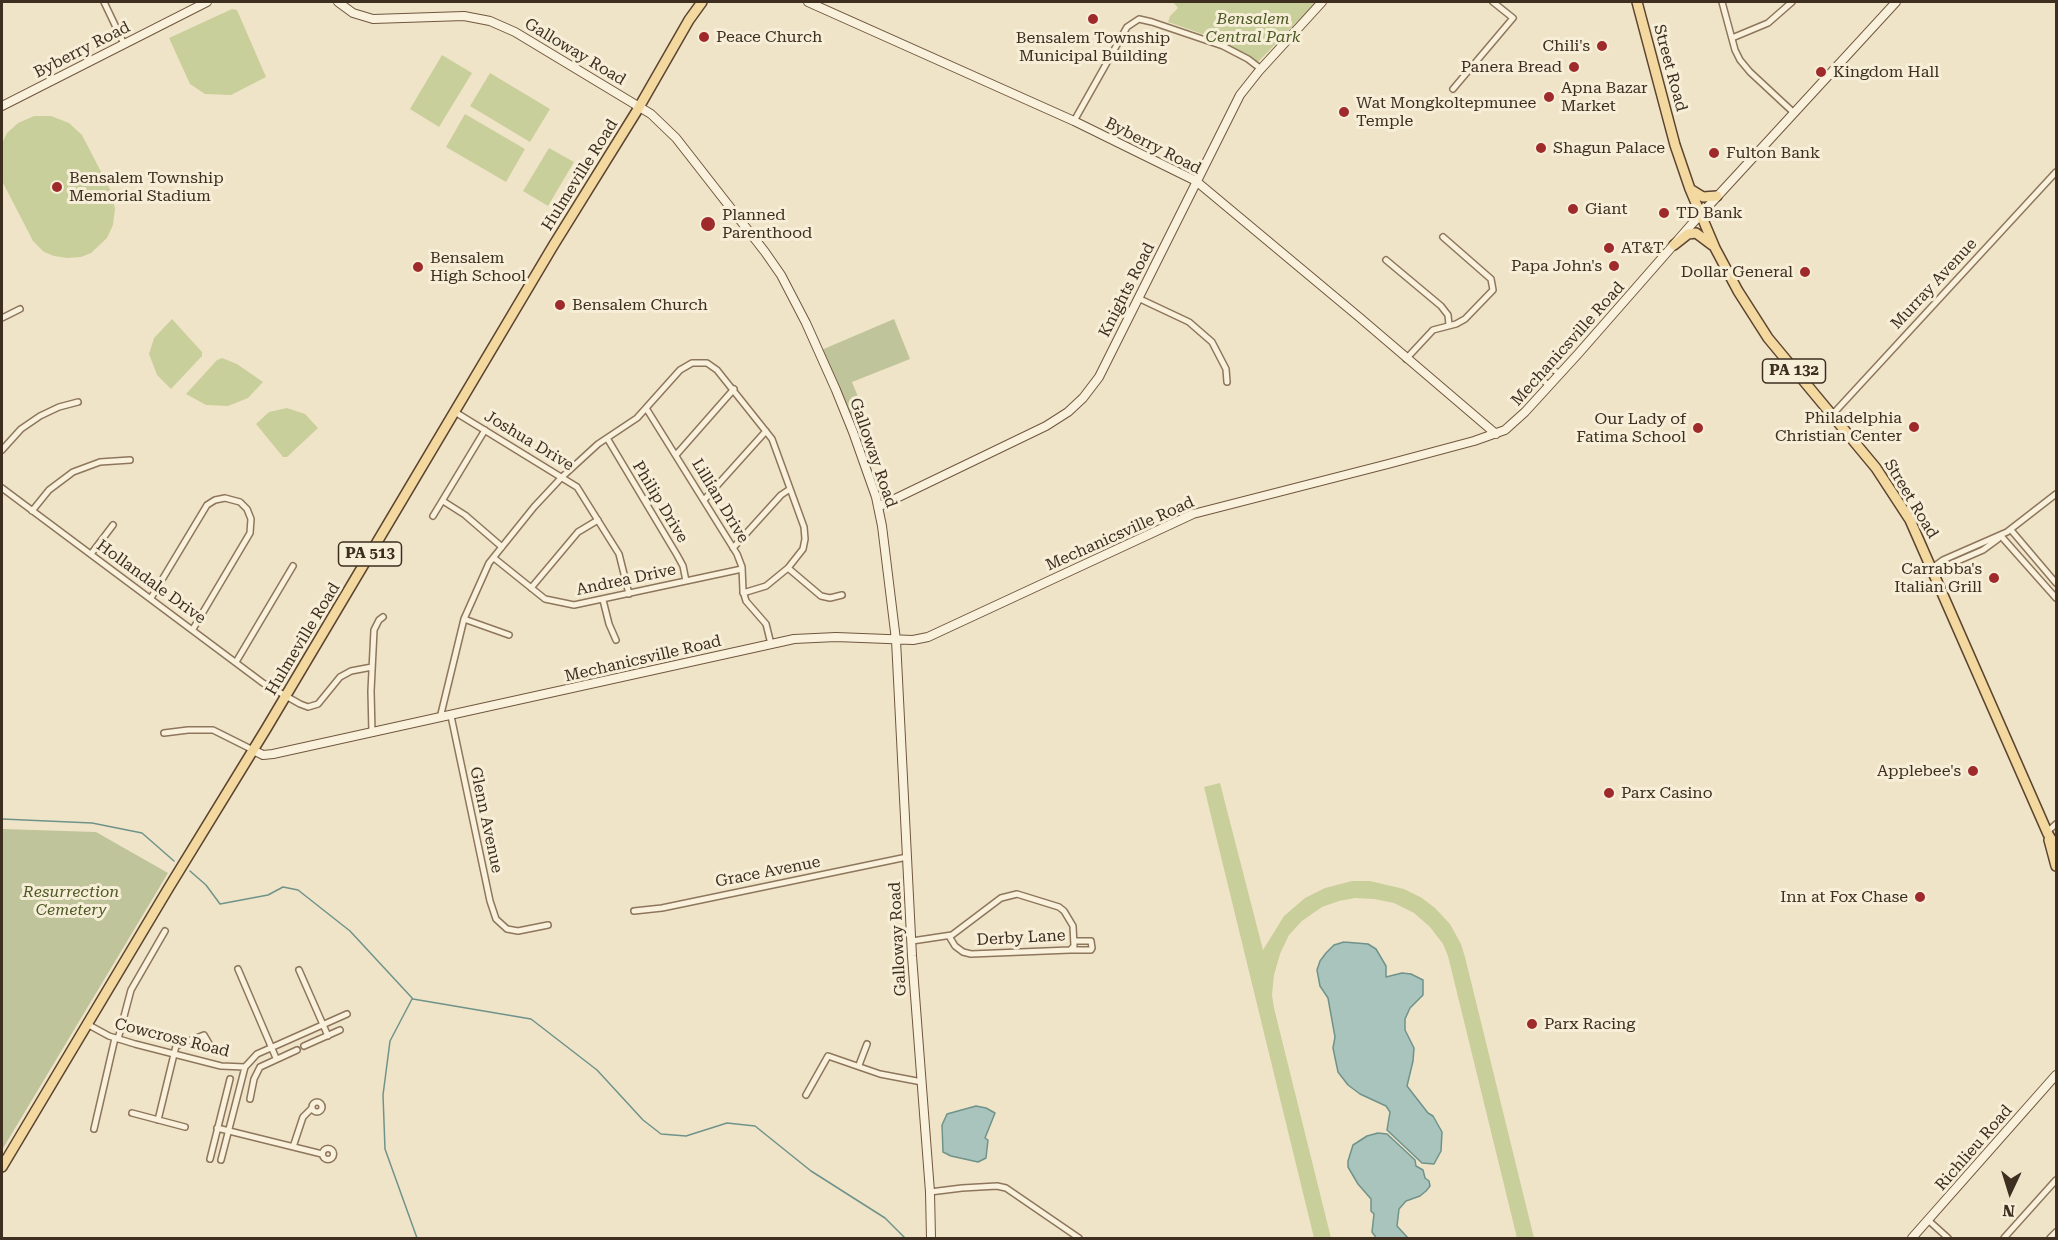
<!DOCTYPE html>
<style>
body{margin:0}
#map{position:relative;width:2058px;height:1240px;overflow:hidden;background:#f0e4c8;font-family:"Roboto Serif",serif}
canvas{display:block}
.frame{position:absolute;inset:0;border:3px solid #3d2e20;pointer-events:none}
.north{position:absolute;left:1980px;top:1162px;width:60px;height:60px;-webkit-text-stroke:4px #f7eed8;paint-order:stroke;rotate:184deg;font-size:16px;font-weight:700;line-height:24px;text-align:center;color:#3d2e20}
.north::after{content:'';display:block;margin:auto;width:21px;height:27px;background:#3d2e20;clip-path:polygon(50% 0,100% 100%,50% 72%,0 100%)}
</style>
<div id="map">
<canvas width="2058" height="1240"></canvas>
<div class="frame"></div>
<div class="north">N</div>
</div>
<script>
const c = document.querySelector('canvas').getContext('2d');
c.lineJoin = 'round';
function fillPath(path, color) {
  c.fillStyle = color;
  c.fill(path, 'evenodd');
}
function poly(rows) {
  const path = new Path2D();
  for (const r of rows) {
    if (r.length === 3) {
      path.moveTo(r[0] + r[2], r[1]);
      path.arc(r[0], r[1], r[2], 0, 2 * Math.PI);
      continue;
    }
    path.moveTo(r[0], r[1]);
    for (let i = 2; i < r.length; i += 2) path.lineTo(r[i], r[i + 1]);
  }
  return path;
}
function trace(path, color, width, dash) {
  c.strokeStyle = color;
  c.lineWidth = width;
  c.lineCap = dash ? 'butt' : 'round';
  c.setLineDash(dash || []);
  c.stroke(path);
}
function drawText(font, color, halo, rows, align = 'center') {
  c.font = font + ' "Roboto Serif",serif';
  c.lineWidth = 6;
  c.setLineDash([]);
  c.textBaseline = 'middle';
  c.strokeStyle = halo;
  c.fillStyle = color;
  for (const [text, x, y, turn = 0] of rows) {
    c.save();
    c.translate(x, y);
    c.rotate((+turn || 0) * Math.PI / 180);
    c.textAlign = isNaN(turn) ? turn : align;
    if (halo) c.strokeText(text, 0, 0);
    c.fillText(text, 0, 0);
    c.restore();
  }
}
fillPath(poly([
 [1173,2,1316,2,1258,62,1214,38,1168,22,1170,16,1178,8],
 [232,9,237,10,266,77,231,95,205,94,190,84,169,38],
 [442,55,472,73,439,127,410,109],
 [490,73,550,109,530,142,470,106],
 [465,114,525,149,506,182,446,147],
 [34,116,51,116,69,123,82,135,112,193,115,209,113,225,107,238,91,253,81,257,67,258,54,256,44,252,33,241,2,181,2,143,7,133,18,123],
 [549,148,574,162,548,206,523,191],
 [172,319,202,352,202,356,171,389,157,375,149,354,154,338],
 [222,358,237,364,263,382,248,398,228,406,206,405,186,394,217,360],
 [287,408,305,414,318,428,287,457,283,457,256,424,269,412],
 [1220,783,1263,950,1284,916,1305,898,1325,888,1352,881,1370,881,1404,889,1422,898,1435,908,1450,924,1461,944,1465,957,1534,1238,1517,1238,1448,956,1443,944,1430,927,1414,913,1394,903,1374,899,1355,898,1339,901,1322,907,1302,921,1289,935,1280,954,1274,975,1272,995,1274,1008,1331,1238,1314,1238,1204,787]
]), '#c9cf9b');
fillPath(poly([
 [894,319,910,359,852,382,865,414,849,421,819,351],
 [2,829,96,832,168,873,2,1150]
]), '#bfc49a');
const water = poly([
 [1344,942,1368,944,1376,949,1386,966,1386,977,1402,973,1411,974,1423,980,1423,995,1410,1008,1405,1019,1405,1030,1414,1048,1413,1061,1407,1086,1428,1113,1433,1116,1442,1132,1441,1151,1434,1164,1422,1163,1387,1130,1390,1112,1386,1106,1360,1094,1348,1085,1338,1072,1333,1048,1335,1037,1328,998,1320,986,1317,970,1320,961,1326,953,1334,945,1344,942],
 [976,1106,986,1108,995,1113,985,1138,988,1140,986,1158,978,1162,951,1156,943,1152,942,1125,947,1114,976,1106],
 [1378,1133,1387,1134,1415,1160,1416,1166,1423,1170,1425,1178,1429,1181,1430,1186,1426,1191,1420,1196,1406,1201,1399,1209,1397,1226,1408,1238,1375,1238,1375,1236,1372,1232,1374,1214,1371,1211,1371,1199,1358,1184,1348,1167,1348,1161,1353,1145,1367,1136,1378,1133]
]);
fillPath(water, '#a9c4bc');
trace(water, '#6f938a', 1.5);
trace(poly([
 [2,819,92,823,142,833,174,861],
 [190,871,206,885,220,904,268,895,283,887,298,890,350,931,413,999,531,1019,597,1070,643,1120,661,1134,686,1136,727,1123,755,1126,811,1171,885,1218,905,1238],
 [412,999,390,1041,383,1095,385,1149,417,1238]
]), '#6f938a', 1.5);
const street = poly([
 [104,2,124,44],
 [1722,2,1735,50,1740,60,1750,72,1793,112],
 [1732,38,1768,23,1792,2],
 [1453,89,1513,18,1493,2],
 [1074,121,1127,27,1139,19,1152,22,1223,46,1248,59,1261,69],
 [1386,260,1441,306,1448,315,1449,325],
 [1138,298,1189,322,1212,342,1226,369,1227,382],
 [2,318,20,309],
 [1406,359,1433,330,1456,324,1465,319,1493,290,1491,279,1443,237],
 [1549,386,1542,379,1541,376,1543,371,1549,367,1560,374],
 [646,408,737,554,742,567,743,591,746,601,766,624,771,644],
 [455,412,577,487,619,554,629,594],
 [1832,415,2056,172],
 [607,438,677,555,683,566,686,581],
 [2,450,21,429,40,416,59,407,78,402],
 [676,455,734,389],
 [2,488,263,683,300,704,308,707,318,704,340,677,351,671,372,667],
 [704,500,766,431],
 [443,501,465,515,502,547],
 [32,511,49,490,73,472,100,462,130,460],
 [433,516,485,430],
 [2011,530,2056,583],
 [2001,536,2056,598],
 [733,548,781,495,790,489],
 [91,554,113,525],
 [494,558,545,599,574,605,742,569],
 [788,568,821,596,830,598,842,595],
 [1932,568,1943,560,2007,532,2056,494],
 [1933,568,1946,566,1983,550,1998,539],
 [531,588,578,532,598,520],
 [151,598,207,505,215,500,225,498,240,502,247,509,251,519,250,533,193,629],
 [603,600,609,624,616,640],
 [464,619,509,635],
 [236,662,293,566],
 [451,716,490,901,496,919,507,929,518,931,548,925],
 [440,718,464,619,489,563,534,507,562,477,598,444,637,418,680,370,692,363,707,363,717,370,772,439,804,527,805,539,803,549,788,568,766,586,743,593],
 [164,733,188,730,213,730,253,750],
 [372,733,371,691,374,630,379,620,383,617],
 [2047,832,2056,824],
 [634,911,662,908,907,857],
 [912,941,952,935,1001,898,1017,894,1059,907,1064,911,1073,926,1074,946,1070,950,971,954,963,952,955,946,949,936],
 [1072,950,1091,950,1092,948,1091,941,1074,941],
 [238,969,276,1058],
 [299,970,328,1036],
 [87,1024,109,1036,135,1044,221,1066,245,1067,257,1054,347,1014],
 [151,1035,175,1040,176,1046],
 [118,1039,131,990,165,931],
 [304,1046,340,1030],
 [859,1065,867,1044],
 [806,1095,828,1056,880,1074,922,1082],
 [250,1099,254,1079,260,1067,297,1050],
 [317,1107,5],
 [132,1113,185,1127],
 [158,1120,176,1046,204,1035,214,1052],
 [217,1128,322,1154],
 [94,1129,115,1038],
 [293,1147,303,1117,312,1108],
 [328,1154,5.5],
 [210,1159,230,1079],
 [221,1160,245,1067],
 [930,1192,962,1188,997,1186,1006,1188,1079,1238],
 [1928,1220,1948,1238],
 [2004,1238,2056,1180],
 [2050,1238,2056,1232]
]);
const secondary = poly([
 [338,2,353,13,373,19,464,16,490,21,515,32,651,114,676,138,765,252,781,275,806,323,836,390,853,432,876,497,882,526,896,640,912,956,930,1192,931,1238],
 [808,2,1074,121,1196,181,1359,317,1496,434],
 [2,106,207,2],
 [878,507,1046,426,1068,412,1083,398,1099,377,1240,95,1259,71,1322,2],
 [253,750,263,755,273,754,794,639,836,637,913,640,928,637,1193,514,1388,464,1474,441,1505,430,1525,412,1578,354,1691,225,1896,2],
 [1912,1238,2056,1075]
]);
const primary = poly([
 [1637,2,1675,145,1690,189,1715,248,1738,291,1768,338,1876,468,1910,520,2048,834,2056,847],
 [1690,189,1703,197,1717,196],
 [1674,245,1688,234,1696,233,1712,245],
 [2049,840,2056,866],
 [2,1167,168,889,266,729,553,246,638,109,689,20,702,2]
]);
trace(street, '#8d765c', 8);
trace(secondary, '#6f573f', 10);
trace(primary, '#5b4430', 12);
trace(street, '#faf1dc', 5);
trace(secondary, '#faf1dc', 8);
trace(primary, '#f3d9a0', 9);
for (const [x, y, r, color] of [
 [1093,19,6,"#9e2a2b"],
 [704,37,6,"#9e2a2b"],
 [1602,46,6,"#9e2a2b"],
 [1574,67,6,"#9e2a2b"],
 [1821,72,6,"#9e2a2b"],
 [1549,97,6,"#9e2a2b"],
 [1344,112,6,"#9e2a2b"],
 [1541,148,6,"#9e2a2b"],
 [1714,153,6,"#9e2a2b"],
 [57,187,6,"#9e2a2b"],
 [1573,209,6,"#9e2a2b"],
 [1664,213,6,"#9e2a2b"],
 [708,224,8,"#9e2a2b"],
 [1609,248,6,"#9e2a2b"],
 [1614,266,6,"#9e2a2b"],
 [418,267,6,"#9e2a2b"],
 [1805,272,6,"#9e2a2b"],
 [560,305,6,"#9e2a2b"],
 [1914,427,6,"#9e2a2b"],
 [1698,428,6,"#9e2a2b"],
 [1994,578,6,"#9e2a2b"],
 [1973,771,6,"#9e2a2b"],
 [1609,793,6,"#9e2a2b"],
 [1920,897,6,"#9e2a2b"],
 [1532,1024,6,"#9e2a2b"]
]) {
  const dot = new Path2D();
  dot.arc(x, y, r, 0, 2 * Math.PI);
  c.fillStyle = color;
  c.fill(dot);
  trace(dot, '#f7eed8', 2);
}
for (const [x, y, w] of [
 [1794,371,63],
 [370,554,63]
]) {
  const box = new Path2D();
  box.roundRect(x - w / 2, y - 12, w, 24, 4.5);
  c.fillStyle = '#f7eed8';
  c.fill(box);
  trace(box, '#3d2e20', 1.5);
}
drawText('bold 15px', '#3d2e20', null, [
 ["PA 132",1794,371],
 ["PA 513",370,554]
]);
drawText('italic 16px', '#4d5a26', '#f7eed8', [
 ["Bensalem",1253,19],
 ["Central Park",1253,37],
 ["Resurrection",71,892],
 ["Cemetery",71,910]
]);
drawText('16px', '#3d2e20', '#f7eed8', [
 ["Peace Church",716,37],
 ["Bensalem Township",1093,38,"center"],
 ["Municipal Building",1093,56,"center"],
 ["Chili's",1590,46,"right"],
 ["Panera Bread",1562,67,"right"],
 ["Kingdom Hall",1833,72],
 ["Apna Bazar",1561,88],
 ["Market",1561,106],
 ["Wat Mongkoltepmunee",1356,103],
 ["Temple",1356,121],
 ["Shagun Palace",1553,148],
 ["Fulton Bank",1726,153],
 ["Bensalem Township",69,178],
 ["Memorial Stadium",69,196],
 ["Giant",1585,209],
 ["TD Bank",1676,213],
 ["Planned",722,215],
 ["Parenthood",722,233],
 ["AT&T",1621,248],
 ["Bensalem",430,258],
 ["High School",430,276],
 ["Papa John's",1602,266,"right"],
 ["Dollar General",1793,272,"right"],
 ["Bensalem Church",572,305],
 ["Philadelphia",1902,418,"right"],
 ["Christian Center",1902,436,"right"],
 ["Our Lady of",1686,419,"right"],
 ["Fatima School",1686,437,"right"],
 ["Carrabba's",1982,569,"right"],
 ["Italian Grill",1982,587,"right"],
 ["Applebee's",1961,771,"right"],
 ["Parx Casino",1621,793],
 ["Inn at Fox Chase",1908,897,"right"],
 ["Parx Racing",1544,1024]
], 'left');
drawText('16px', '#3d2e20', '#f7eed8', [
 ["Byberry Road",82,50,-27],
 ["Galloway Road",575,52,31],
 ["Street Road",1670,68,75],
 ["Byberry Road",1153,146,27],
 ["Hulmeville Road",580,175,-58],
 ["Murray Avenue",1934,284,-47],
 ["Knights Road",1127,290,-63],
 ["Mechanicsville Road",1568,344,-48],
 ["Joshua Drive",529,441,31],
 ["Galloway Road",873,453,71],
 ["Street Road",1911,499,59],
 ["Lillian Drive",720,501,59],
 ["Philip Drive",660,502,59],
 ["Mechanicsville Road",1120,534,-24],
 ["Andrea Drive",626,580,-12],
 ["Hollandale Drive",151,582,36],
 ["Hulmeville Road",303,639,-59],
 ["Mechanicsville Road",643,659,-13],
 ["Glenn Avenue",486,820,78],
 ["Grace Avenue",768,872,-11],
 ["Derby Lane",1021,938,-3],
 ["Galloway Road",898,939,-93],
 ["Cowcross Road",172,1038,14],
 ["Richlieu Road",1974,1148,-49]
]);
</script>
